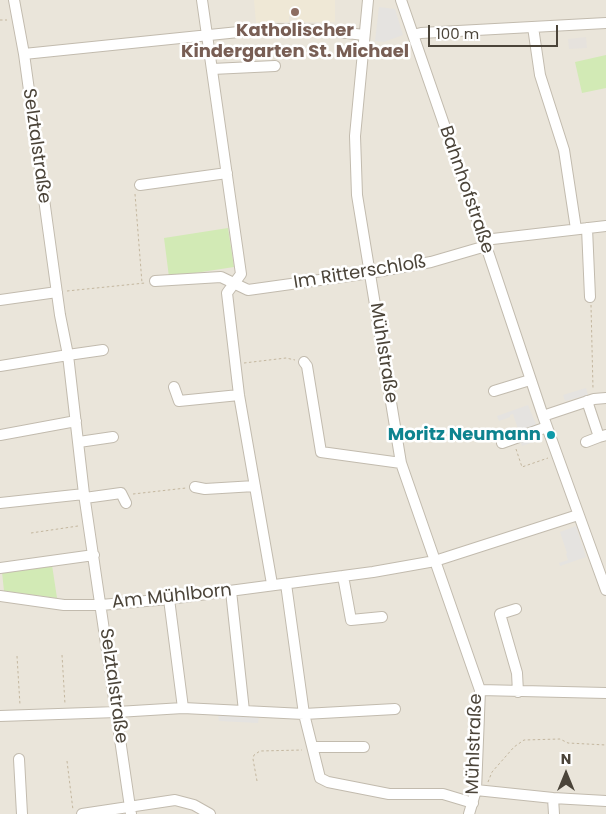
<!DOCTYPE html>
<meta charset="utf-8">
<style>
body{margin:0}
#map{position:relative;width:606px;height:814px;overflow:hidden;background:#f6f3ec;font-family:Poppins,sans-serif}
canvas{display:block}
.north{position:absolute;left:541px;top:749px;width:50px;height:50px;-webkit-text-stroke:4px #fff;paint-order:stroke;rotate:0deg;font-size:14px;font-weight:700;line-height:20px;text-align:center;color:#4b4439}
.north::after{content:'';display:block;margin:auto;width:18px;height:22px;background:#4b4439;clip-path:polygon(50% 0,100% 100%,50% 72%,0 100%)}
.scale{position:absolute;left:428px;top:25px;width:130px;height:22px;box-sizing:border-box;border:2px solid #4b4439;border-top:0;padding-left:6px;font-size:15px;line-height:18px;white-space:nowrap;color:#4b4439;-webkit-text-stroke:4px #fff;paint-order:stroke}
</style>
<div id="map">
<canvas width="606" height="814"></canvas>
<div class="north">N</div>
<div class="scale">100 m</div>
</div>
<script>
const c = document.querySelector('canvas').getContext('2d');
c.lineJoin = 'round';
function fillPath(path, color) {
  c.fillStyle = color;
  c.fill(path, 'evenodd');
}
function poly(rows) {
  const path = new Path2D();
  for (const r of rows) {
    path.moveTo(r[0], r[1]);
    for (let i = 2; i < r.length; i += 2) path.lineTo(r[i], r[i + 1]);
  }
  return path;
}
function trace(path, color, width, dash) {
  c.strokeStyle = color;
  c.lineWidth = width;
  c.lineCap = dash ? 'butt' : 'round';
  c.setLineDash(dash || []);
  c.stroke(path);
}
function drawText(font, color, halo, rows, align = 'center') {
  c.font = font + ' Poppins,sans-serif';
  c.lineWidth = 5;
  c.setLineDash([]);
  c.textBaseline = 'middle';
  c.strokeStyle = halo;
  c.fillStyle = color;
  for (const [text, x, y, turn = 0] of rows) {
    c.save();
    c.translate(x, y);
    c.rotate((+turn || 0) * Math.PI / 180);
    c.textAlign = isNaN(turn) ? turn : align;
    if (halo) c.strokeText(text, 0, 0);
    c.fillText(text, 0, 0);
    c.restore();
  }
}
fillPath(poly([
 [0,0,606,0,606,814,0,814]
]), '#eae5da');
fillPath(poly([
 [586,37,587,48,569,49,568,39]
]), '#e6e2dd');
fillPath(poly([
 [254,0,335,0,335,22,297,22,297,16,289,16,289,22,256,23]
]), '#efe8d6');
fillPath(poly([
 [606,55,606,88,582,93,575,62],
 [228,228,234,267,169,277,164,238],
 [52,565,57,598,4,591,2,572]
]), '#d2eab5');
fillPath(poly([
 [379,7,395,9,403,35,384,42,375,41],
 [586,388,588,395,565,401,563,395],
 [528,405,542,439,522,446,520,440,498,447,496,440,519,432,513,414,510,415,510,417,499,421,497,416],
 [576,526,586,557,560,566,559,563,568,560,566,554,567,553,560,532],
 [218,715,259,717,258,723,219,721]
]), '#e5e3e0');
const minor = poly([
 [14,0,24,54,60,315,68,355,84,494,131,814],
 [202,0,241,274,227,293,239,395,272,584],
 [368,0,355,136,357,195,401,463,480,690,476,790,469,814],
 [401,0,484,240,543,416,606,590],
 [533,27,540,75,564,150,576,229],
 [413,35,421,33,606,23],
 [24,54,268,29,322,30,364,35],
 [212,69,275,66],
 [140,185,227,173],
 [587,228,590,297],
 [484,240,606,226],
 [155,281,221,277,248,290,370,273,431,262,486,246],
 [0,300,57,292],
 [68,355,103,350],
 [304,362,307,366,321,452,401,463],
 [0,366,68,355],
 [174,387,179,401,239,395],
 [494,391,530,380],
 [587,401,599,437,606,435],
 [543,416,594,399,606,398],
 [0,435,76,421],
 [79,442,113,437],
 [586,442,599,437],
 [502,443,547,427],
 [195,487,205,489,255,486],
 [85,498,121,493,126,503],
 [0,503,84,494],
 [0,568,94,555],
 [343,576,351,620,382,617],
 [231,591,244,711],
 [0,596,64,605,101,605,169,599,373,572,435,561,578,515],
 [169,599,183,708],
 [516,609,500,614,517,673,518,692],
 [480,690,606,693],
 [395,709,304,714,320,778,328,782,389,794,443,794,473,803],
 [0,716,117,712,183,708,304,714,286,584],
 [313,747,364,747],
 [19,759,22,814],
 [476,790,553,798,606,801],
 [553,798,554,814],
 [82,814,175,800,194,805,210,814]
]);
trace(minor, '#c2bbae', 12);
trace(poly([
 [0,20,7,20],
 [135,194,142,283],
 [67,291,145,283],
 [591,305,593,389],
 [244,363,286,358,295,360],
 [516,449,522,467,548,458],
 [133,494,186,488],
 [31,533,78,526],
 [62,655,65,704],
 [17,656,20,705],
 [67,761,73,810],
 [257,781,253,759,254,755,260,751,302,750],
 [488,782,492,772,514,747,524,740,560,739,568,743,606,745]
]), '#c4b79f', 1, [2.5, 2.5]);
trace(minor, '#fff', 10);
for (const [x, y, r, color] of [
 [295,12,5,"#8d6e63"],
 [551,435,5,"#0f9aa8"]
]) {
  const dot = new Path2D();
  dot.arc(x, y, r, 0, 2 * Math.PI);
  c.fillStyle = color;
  c.fill(dot);
  trace(dot, '#fff', 2);
}
drawText('bold 18px', '#785e54', '#fff', [
 ["Katholischer",295,31],
 ["Kindergarten St. Michael",295,52]
]);
drawText('18px', '#4b4439', '#fff', [
 ["Selztalstraße",36,146,82],
 ["Bahnhofstraße",466,190,71],
 ["Im Ritterschloß",360,273,-9],
 ["Mühlstraße",383,353,81],
 ["Am Mühlborn",172,597,-6],
 ["Selztalstraße",113,686,82],
 ["Mühlstraße",475,744,-88]
]);
drawText('bold 18px', '#0d838f', '#fff', [
 ["Moritz Neumann",541,435]
], 'right');
</script>
